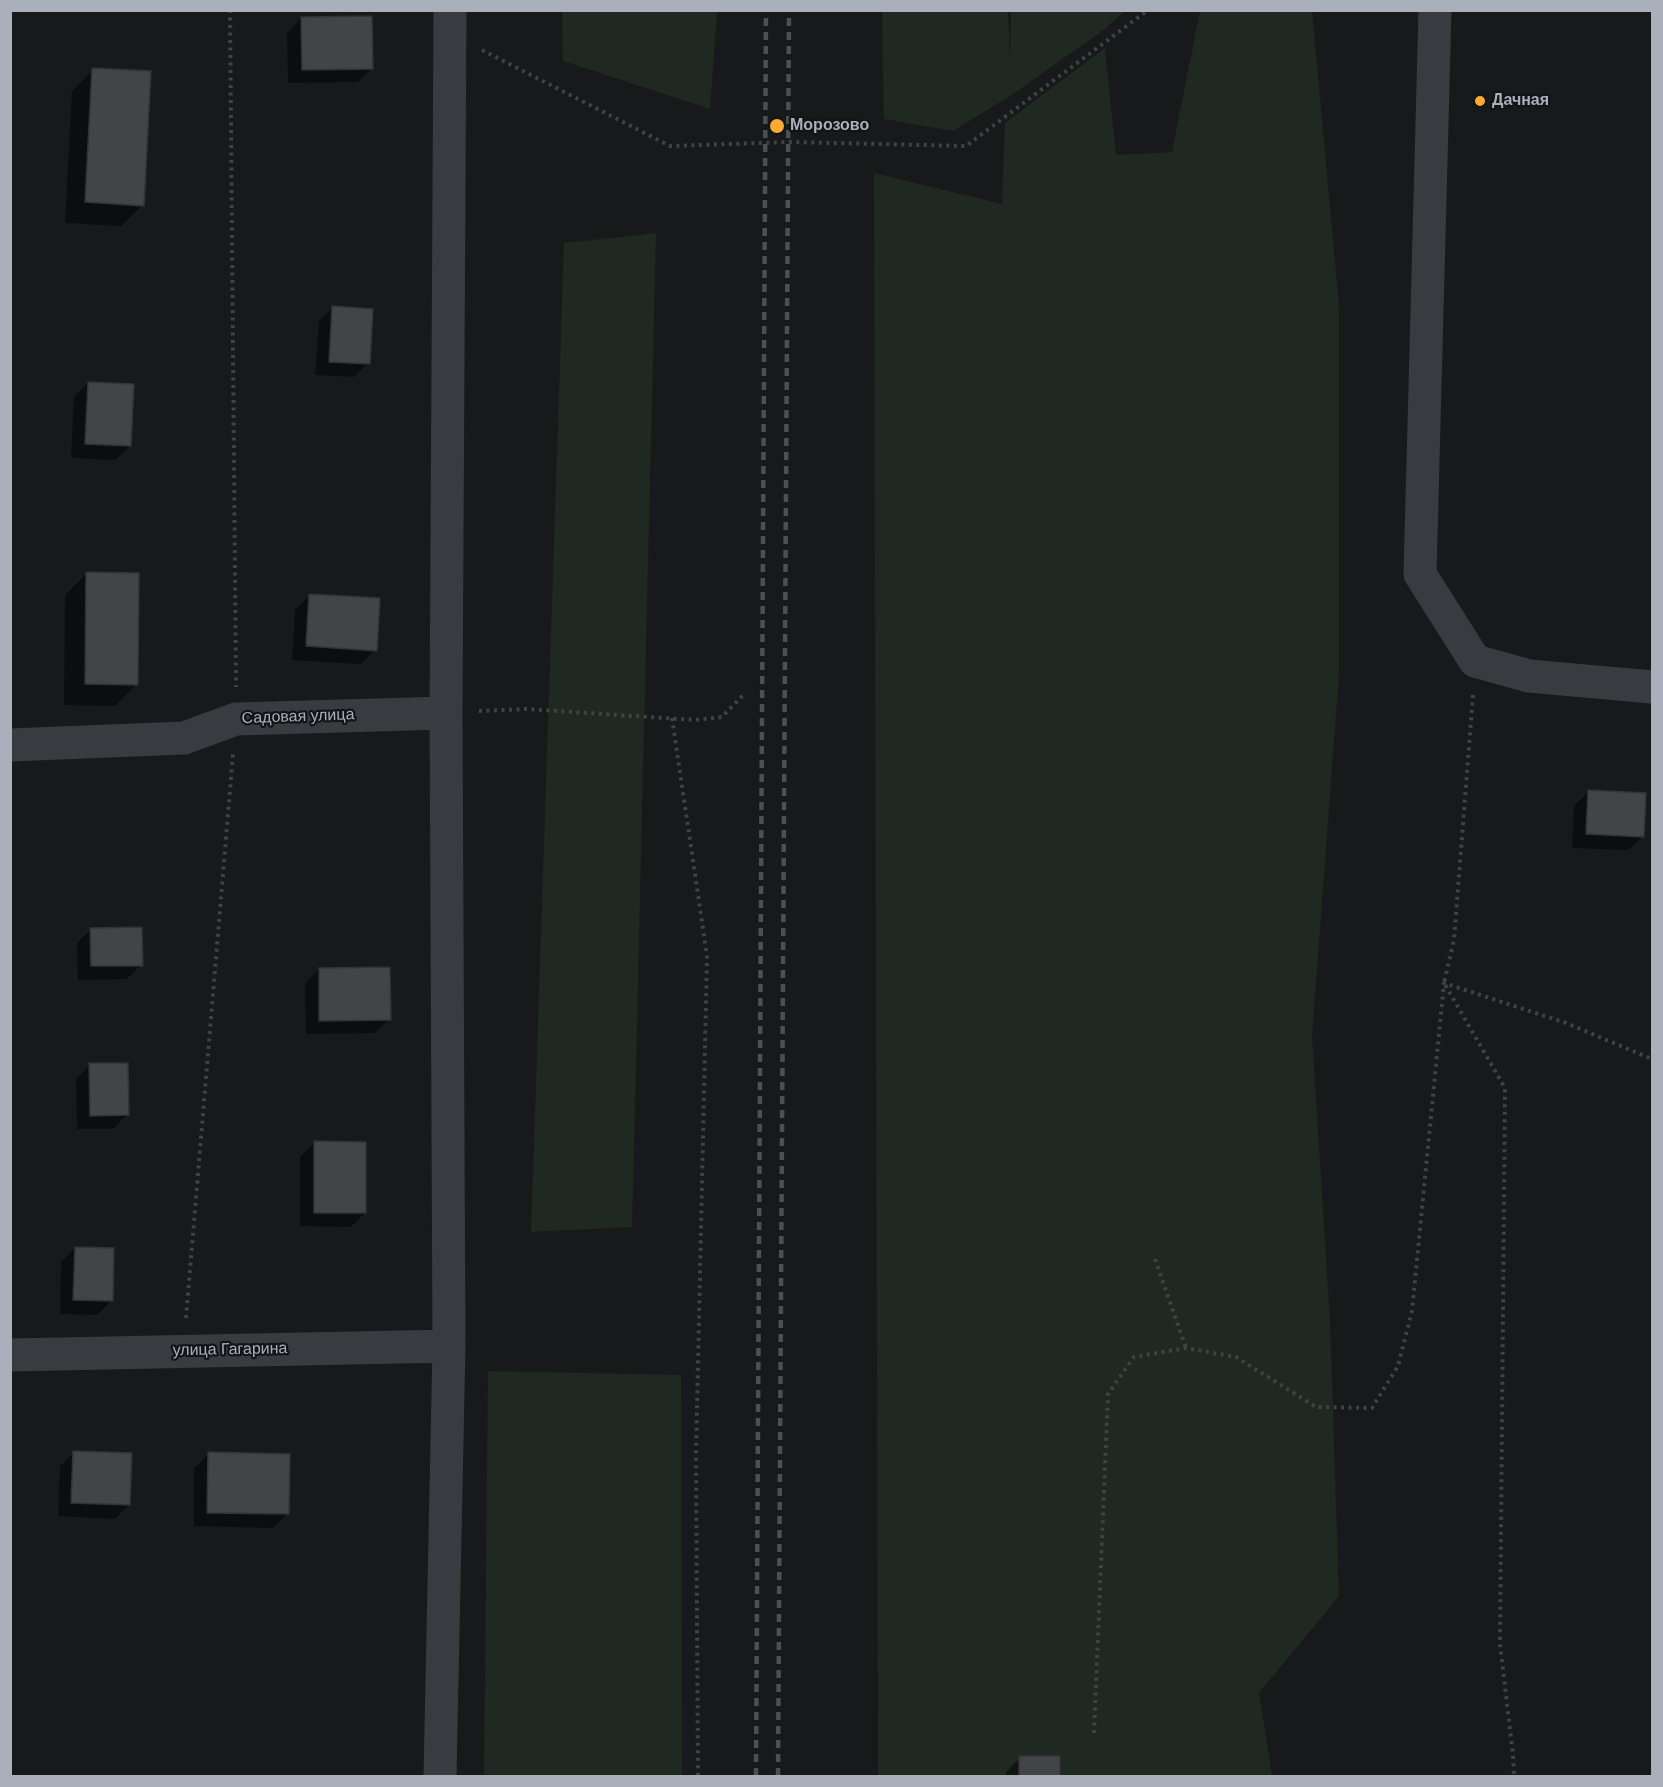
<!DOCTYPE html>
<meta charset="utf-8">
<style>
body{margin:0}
#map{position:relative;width:1663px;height:1787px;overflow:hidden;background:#18191b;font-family:"DM Sans",sans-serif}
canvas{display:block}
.frame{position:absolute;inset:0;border:12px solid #aab0bb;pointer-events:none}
</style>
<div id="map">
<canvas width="1663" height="1787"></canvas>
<div class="frame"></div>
</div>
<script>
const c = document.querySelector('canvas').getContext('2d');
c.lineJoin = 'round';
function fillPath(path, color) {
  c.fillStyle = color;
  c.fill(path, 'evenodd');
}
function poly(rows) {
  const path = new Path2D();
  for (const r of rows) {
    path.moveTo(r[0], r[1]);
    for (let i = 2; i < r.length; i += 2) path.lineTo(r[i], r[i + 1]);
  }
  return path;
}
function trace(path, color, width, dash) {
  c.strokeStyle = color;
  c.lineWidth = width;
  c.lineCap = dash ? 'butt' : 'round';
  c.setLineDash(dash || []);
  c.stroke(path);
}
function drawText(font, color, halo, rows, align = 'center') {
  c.font = font + ' "DM Sans",sans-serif';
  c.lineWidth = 4.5;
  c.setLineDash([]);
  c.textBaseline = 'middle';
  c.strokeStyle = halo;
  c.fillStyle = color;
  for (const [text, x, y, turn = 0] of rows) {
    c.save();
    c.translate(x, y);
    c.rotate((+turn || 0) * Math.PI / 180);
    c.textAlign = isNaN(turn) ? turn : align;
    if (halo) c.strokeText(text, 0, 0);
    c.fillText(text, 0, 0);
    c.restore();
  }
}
fillPath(poly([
 [562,11,717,11,710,109,563,61],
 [882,11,1008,11,1010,62,1011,11,1125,11,1105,29,1010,96,953,131,884,119],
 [1200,11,1312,11,1339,306,1339,674,1312,1036,1330,1321,1339,1596,1259,1693,1272,1776,878,1776,874,173,1002,204,1005,123,1105,48,1116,155,1172,152],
 [656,233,632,1227,531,1232,564,243],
 [488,1371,681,1375,682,1776,484,1776]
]), '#202921');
fillPath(poly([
 [301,18,372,68,358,82,288,83,287,33],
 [93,70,143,205,121,226,65,223,72,91],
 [333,307,368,363,354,377,315,375,319,321],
 [88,383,130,446,115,460,71,458,74,397],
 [86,574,136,685,115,706,64,705,65,595],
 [309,596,375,650,361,664,292,660,295,610],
 [1588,792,1643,836,1628,850,1572,848,1574,806],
 [91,929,141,965,127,979,78,980,77,943],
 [319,969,389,1019,375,1033,306,1034,305,984],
 [90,1065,127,1115,113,1129,77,1129,76,1079],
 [314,1143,365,1213,351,1227,300,1226,300,1157],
 [75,1248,111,1301,97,1315,60,1314,61,1262],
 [74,1452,129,1505,115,1519,58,1516,60,1466],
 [209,1454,287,1514,273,1528,194,1526,194,1468],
 [1058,1757,1058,1776,1006,1776,1006,1772,1020,1758]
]), '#0007');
const building = poly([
 [372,16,373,69,302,70,301,17,372,16],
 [92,68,151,71,144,206,85,202,92,68],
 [332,306,373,309,370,364,329,362,332,306],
 [88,382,134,384,131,446,85,444,88,382],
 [86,572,139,573,138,685,85,684,86,572],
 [309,594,380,598,377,651,306,646,309,594],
 [1588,790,1646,793,1644,837,1586,834,1588,790],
 [142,927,143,966,91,966,90,928,142,927],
 [390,967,391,1020,319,1021,319,968,390,967],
 [89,1063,128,1063,129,1115,90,1116,89,1063],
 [314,1141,366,1142,366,1213,314,1213,314,1141],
 [75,1247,114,1248,113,1301,73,1300,75,1247],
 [73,1451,132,1453,130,1505,71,1503,73,1451],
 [208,1452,290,1454,289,1514,207,1513,208,1452],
 [1019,1756,1060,1756,1060,1776,1019,1776,1019,1756]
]);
fillPath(building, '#424448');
trace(building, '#323337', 1.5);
trace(poly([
 [230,10,236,687],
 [482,50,670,146,788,142,966,146,1148,10],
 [1473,695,1454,940,1444,983,1505,1088,1500,1644,1513,1755,1514,1776],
 [479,711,526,709,695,720,722,717,745,693],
 [672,718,707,956,696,1456,698,1776],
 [1155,1259,1186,1348],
 [186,1318,233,754],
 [1094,1733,1108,1394,1134,1357,1186,1348,1236,1357,1316,1407,1372,1408,1398,1366,1412,1311,1444,983,1566,1023,1652,1059]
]), '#3f4247', 4, [3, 4.5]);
trace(poly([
 [1435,10,1420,574,1475,661,1529,676,1652,687],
 [10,745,184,738,236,719,446,713],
 [10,1355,449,1346],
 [440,1776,449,1346,446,713,450,10]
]), '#393b40', 33);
trace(poly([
 [756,1776,766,10],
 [778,1776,789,10]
]), '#4c4f55', 4.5, [8, 6]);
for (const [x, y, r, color] of [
 [1480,101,6,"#fcab2f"],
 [777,126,8,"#fcab2f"]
]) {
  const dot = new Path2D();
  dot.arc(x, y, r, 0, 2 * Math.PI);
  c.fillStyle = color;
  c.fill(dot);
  trace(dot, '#131416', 2);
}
drawText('bold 16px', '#aab0bb', '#131416', [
 ["Дачная",1492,101],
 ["Морозово",790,126]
], 'left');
drawText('16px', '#aab0bb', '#131416', [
 ["Садовая улица",298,717,-2],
 ["улица Гагарина",230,1350,-1]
]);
</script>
